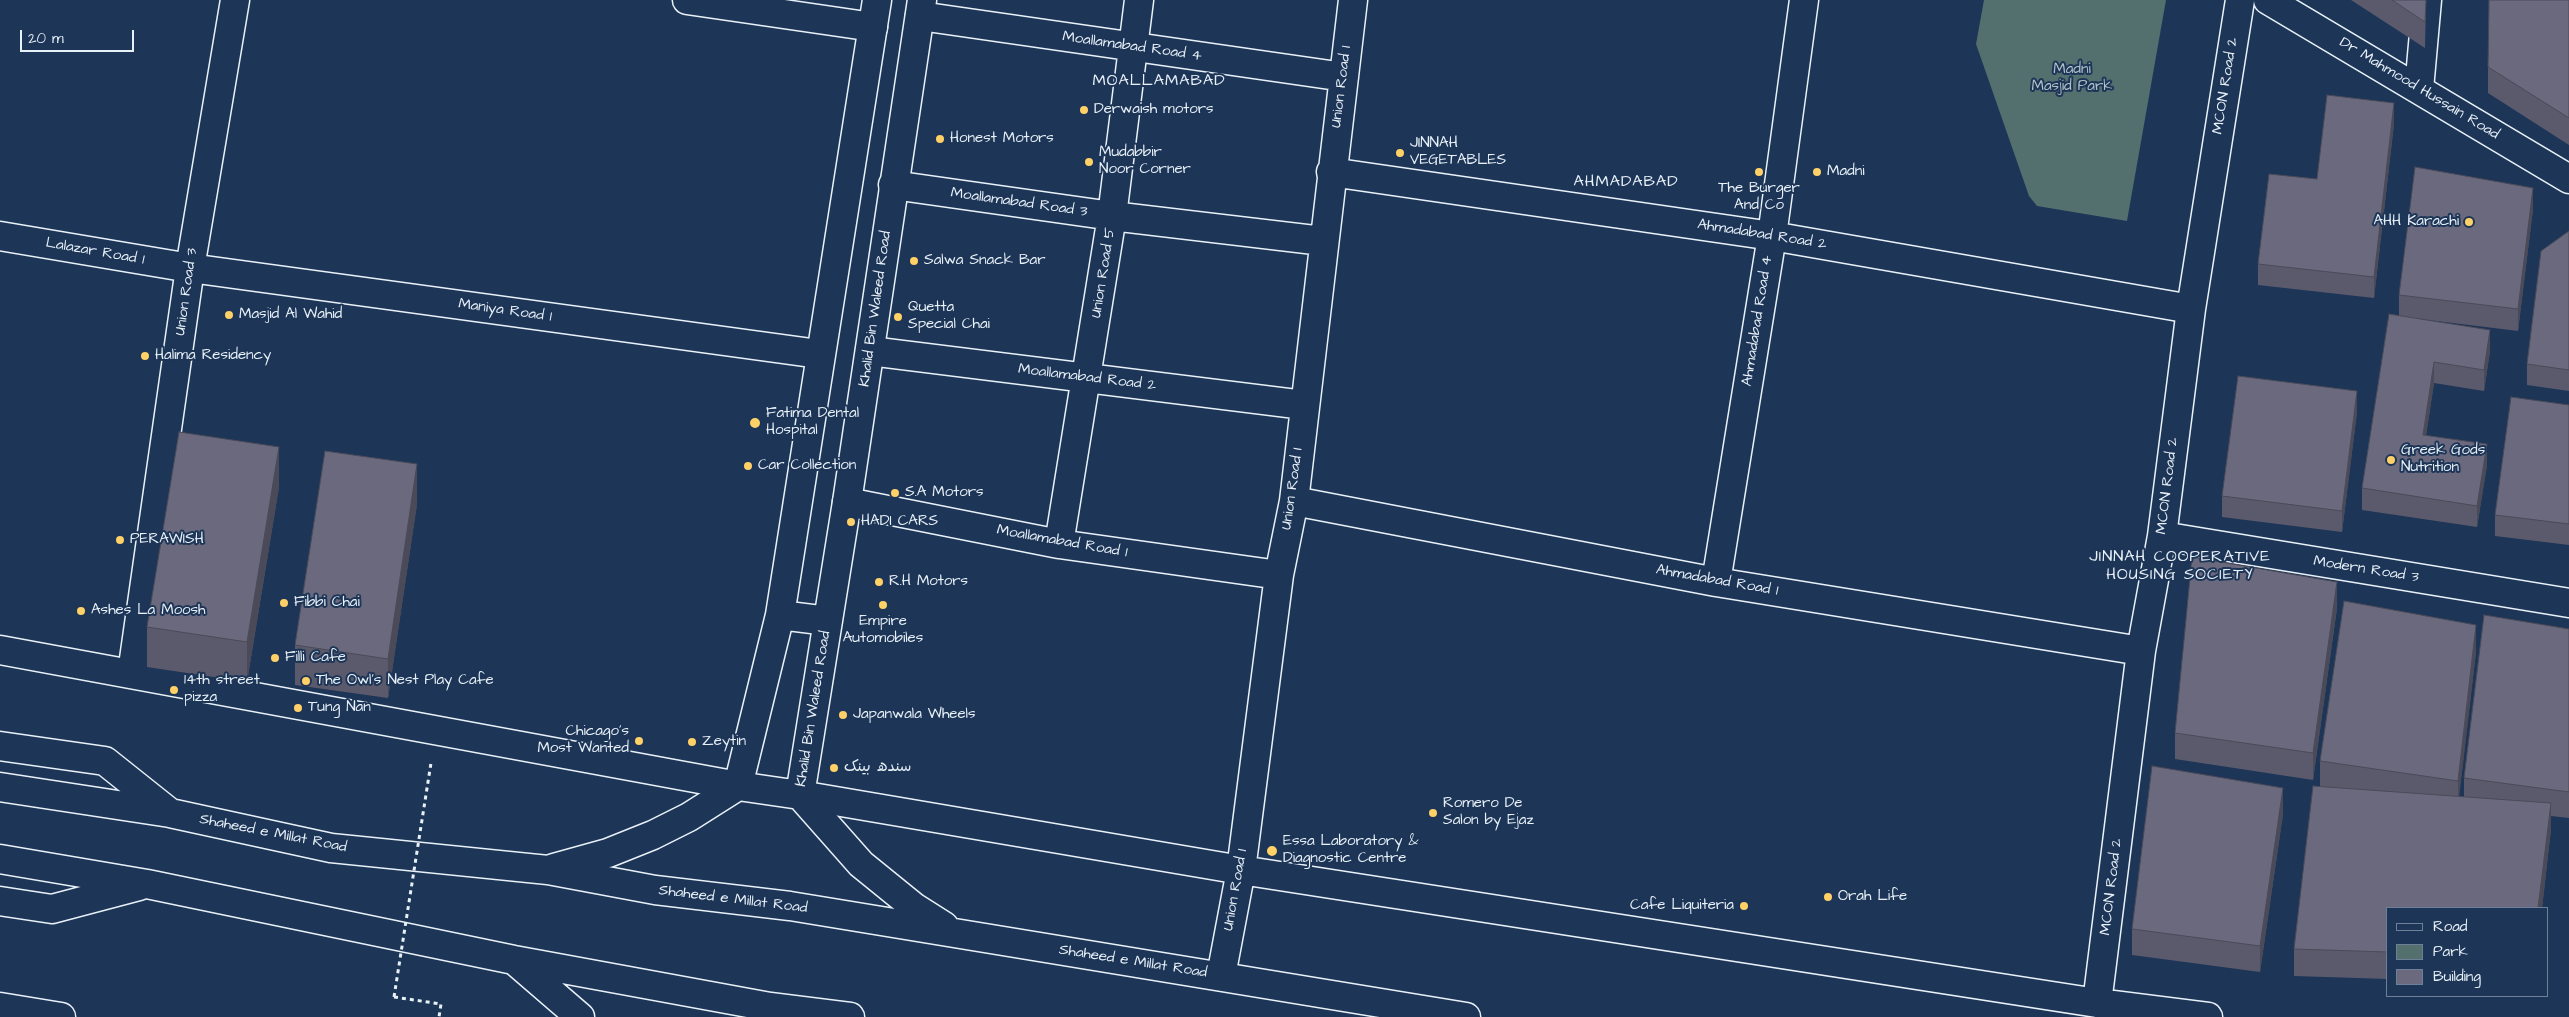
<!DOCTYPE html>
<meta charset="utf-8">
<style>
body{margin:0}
#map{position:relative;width:2569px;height:1017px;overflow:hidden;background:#1d3557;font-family:"Architects Daughter",sans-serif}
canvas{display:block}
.legend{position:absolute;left:2386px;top:907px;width:162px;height:90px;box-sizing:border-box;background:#1d3557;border:1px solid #6e8097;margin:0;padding:6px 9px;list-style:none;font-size:15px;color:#e8f1f8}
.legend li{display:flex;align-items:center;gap:10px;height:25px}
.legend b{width:25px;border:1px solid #6e8097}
.scale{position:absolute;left:20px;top:30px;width:114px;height:22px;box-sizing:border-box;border:2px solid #e8f1f8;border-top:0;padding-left:6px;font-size:15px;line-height:18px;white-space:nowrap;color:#e8f1f8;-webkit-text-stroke:4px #1d3557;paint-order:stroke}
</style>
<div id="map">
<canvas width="2569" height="1017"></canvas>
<ul class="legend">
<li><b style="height:6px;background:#1d3557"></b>Road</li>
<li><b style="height:14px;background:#53706e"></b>Park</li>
<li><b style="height:14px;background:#6a697e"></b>Building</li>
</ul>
<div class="scale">20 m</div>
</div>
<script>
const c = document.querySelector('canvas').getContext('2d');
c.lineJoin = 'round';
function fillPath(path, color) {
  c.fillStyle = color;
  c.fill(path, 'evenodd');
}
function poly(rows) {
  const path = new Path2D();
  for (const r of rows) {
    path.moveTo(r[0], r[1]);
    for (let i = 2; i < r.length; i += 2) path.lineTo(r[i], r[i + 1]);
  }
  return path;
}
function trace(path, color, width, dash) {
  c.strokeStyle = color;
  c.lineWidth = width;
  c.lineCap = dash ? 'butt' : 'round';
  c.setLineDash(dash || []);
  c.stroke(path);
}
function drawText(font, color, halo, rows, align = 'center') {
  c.font = font + ' "Architects Daughter","Playpen Sans Arabic",sans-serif';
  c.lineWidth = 4;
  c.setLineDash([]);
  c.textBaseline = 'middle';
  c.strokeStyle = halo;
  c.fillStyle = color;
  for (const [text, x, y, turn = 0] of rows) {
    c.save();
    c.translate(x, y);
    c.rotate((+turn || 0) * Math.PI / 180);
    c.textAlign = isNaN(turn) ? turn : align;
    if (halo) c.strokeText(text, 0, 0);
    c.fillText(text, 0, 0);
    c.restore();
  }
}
fillPath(poly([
 [1984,0,2166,0,2127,221,2037,206,2029,196,1976,44]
]), '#53706e');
const minor = poly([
 [687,0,873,27],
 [2268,0,2569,179],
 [920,16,1344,77],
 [2419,89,2427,0],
 [1331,172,1772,236,2191,309],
 [893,185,1112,216,1323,241],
 [0,236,190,268,819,354],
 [870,351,1304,405],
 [1294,501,1716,582,2141,651],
 [847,502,1059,544,1279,575],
 [2162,536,2569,603],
 [1059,544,1112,216,1139,0],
 [1716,582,1772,236,1804,0],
 [0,650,738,786],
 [132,673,190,268,235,0],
 [800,795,1241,870,2097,1003,2208,1017],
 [1221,976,1241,870,1279,575,1294,501,1353,0],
 [2097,1003,2141,651,2162,536,2191,309,2240,0],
 [0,1007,61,1017]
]);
const major = poly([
 [780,615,828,621],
 [0,746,105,761,169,812],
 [738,786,780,615,877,0],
 [738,786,800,795],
 [0,787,170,813,331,848,548,870,655,890,790,906,1466,1017],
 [800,795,847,502,922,0],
 [800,795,861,864,914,907,944,926],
 [0,859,147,884,514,960,770,1007,850,1017],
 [554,868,608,853,653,835,689,817,738,786],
 [0,901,52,909,139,886],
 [515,961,580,1017]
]);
trace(minor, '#e8f1f8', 31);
trace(major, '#e8f1f8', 31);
trace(poly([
 [394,997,441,1004,439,1017]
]), '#e8f1f8', 3, [4, 4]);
trace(minor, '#1d3557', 28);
trace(major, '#1d3557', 28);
trace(poly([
 [394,997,431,763]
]), '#e8f1f8', 3, [4, 4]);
fillPath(poly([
 [2351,0,2426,0,2425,48],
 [2569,0,2569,145,2488,93,2488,67],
 [2394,124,2374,298,2258,285,2258,264,2317,179],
 [2533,209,2518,331,2404,317,2490,351,2484,391,2434,383,2426,435,2487,465,2477,527,2362,510,2362,488,2399,316,2399,295],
 [2569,231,2569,391,2527,385,2527,364],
 [2569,405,2569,545,2495,536,2495,515],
 [2357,412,2342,532,2222,517,2222,496],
 [279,487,247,682,147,667,147,627],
 [417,504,388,698,295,685,295,645],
 [2337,608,2313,780,2175,759,2175,733],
 [2569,629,2569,818,2551,816,2551,829,2542,908,2388,908,2388,979,2294,976,2294,949,2320,786,2320,761,2476,652,2459,796,2464,797,2464,778],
 [2283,814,2260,972,2132,955,2132,929]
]), '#5b5a6c');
fillPath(poly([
 [2394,103,2394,124,2374,298,2374,277],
 [2533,188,2533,209,2518,331,2518,309],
 [2490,330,2490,351,2484,391,2484,370],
 [2434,362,2434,383,2423,456,2423,435],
 [2357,391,2357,412,2342,532,2342,511],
 [2487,444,2487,465,2477,527,2477,506],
 [279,447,279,487,247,682,247,642],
 [417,464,417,504,388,698,388,659],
 [2337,582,2337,608,2313,780,2313,753],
 [2476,625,2476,652,2458,807,2458,781],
 [2283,788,2283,814,2260,972,2260,946],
 [2551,803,2551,829,2542,908,2538,908]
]), '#4a4a58');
const building = poly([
 [2392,0,2426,0,2425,22,2392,0],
 [2489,0,2569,0,2569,118,2488,67,2489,0],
 [2327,95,2394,103,2374,277,2258,264,2269,174,2317,179,2327,95],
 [2415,167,2533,188,2518,309,2399,295,2415,167],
 [2569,231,2569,370,2527,364,2541,251,2569,231],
 [2389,314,2490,330,2484,370,2434,362,2423,435,2487,444,2477,506,2362,488,2389,314],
 [2238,376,2357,391,2342,511,2222,496,2238,376],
 [2511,397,2569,405,2569,524,2495,515,2511,397],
 [179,432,279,447,247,642,147,627,179,432],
 [325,451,417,464,388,659,295,645,325,451],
 [2192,557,2337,582,2313,753,2175,733,2192,557],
 [2344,601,2476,625,2458,781,2320,761,2344,601],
 [2484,615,2569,629,2569,792,2464,778,2484,615],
 [2152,766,2283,788,2260,946,2132,929,2152,766],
 [2313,786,2551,803,2538,908,2388,908,2388,952,2294,949,2313,786]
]);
fillPath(building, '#6a697e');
trace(building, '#4a4a58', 1);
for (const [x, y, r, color] of [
 [1084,110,5,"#ffd166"],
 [940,139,5,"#ffd166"],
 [1400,153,5,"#ffd166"],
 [1089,162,5,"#ffd166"],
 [1759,172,5,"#ffd166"],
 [1817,172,5,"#ffd166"],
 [2469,222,5,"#ffd166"],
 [914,261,5,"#ffd166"],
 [229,315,5,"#ffd166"],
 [898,317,5,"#ffd166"],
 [145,356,5,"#ffd166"],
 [755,423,6,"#ffd166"],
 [2391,460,5,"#ffd166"],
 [748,466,5,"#ffd166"],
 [895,493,5,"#ffd166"],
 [851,522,5,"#ffd166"],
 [120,540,5,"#ffd166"],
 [879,582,5,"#ffd166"],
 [284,603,5,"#ffd166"],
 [883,605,5,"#ffd166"],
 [81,611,5,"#ffd166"],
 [275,658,5,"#ffd166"],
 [306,681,5,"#ffd166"],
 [174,690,5,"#ffd166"],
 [298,708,5,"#ffd166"],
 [843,715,5,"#ffd166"],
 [639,741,5,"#ffd166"],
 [692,742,5,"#ffd166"],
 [834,768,5,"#ffd166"],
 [1433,813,5,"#ffd166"],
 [1272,851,6,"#ffd166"],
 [1828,897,5,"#ffd166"],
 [1744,906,5,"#ffd166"]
]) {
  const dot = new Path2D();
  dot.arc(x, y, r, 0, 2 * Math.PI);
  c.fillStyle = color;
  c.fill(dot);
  trace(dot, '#1d3557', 2);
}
drawText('15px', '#e8f1f8', '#1d3557', [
 ["Moallamabad Road 4",1132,47,8],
 ["MCON Road 2",2226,86,-81],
 ["Union Road 1",1342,87,-83],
 ["Dr Mahmood Hussain Road",2419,89,31],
 ["Moallamabad Road 3",1019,203,8],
 ["Ahmadabad Road 2",1762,235,9],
 ["Lalazar Road 1",95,252,10],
 ["Union Road 5",1104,273,-81],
 ["Union Road 3",187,292,-82],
 ["Khalid Bin Waleed Road",876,309,-82],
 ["Maniya Road 1",505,311,8],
 ["Ahmadabad Road 4",1758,321,-81],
 ["Moallamabad Road 2",1087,378,7],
 ["MCON Road 2",2168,486,-83],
 ["Union Road 1",1293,489,-82],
 ["Moallamabad Road 1",1062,542,10],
 ["Modern Road 3",2366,570,9],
 ["Ahmadabad Road 1",1717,581,10],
 ["Khalid Bin Waleed Road",814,709,-81],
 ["Shaheed e Millat Road",273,834,11],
 ["MCON Road 2",2112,887,-83],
 ["Union Road 1",1236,890,-80],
 ["Shaheed e Millat Road",733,900,7],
 ["Shaheed e Millat Road",1133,962,9]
]);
drawText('15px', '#b4c4c8', '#1d3557', [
 ["Madni",2072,70],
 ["Masjid Park",2072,87]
]);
drawText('15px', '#e8f1f8', '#1d3557', [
 ["Derwaish motors",1094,110],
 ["Honest Motors",950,139],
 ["JINNAH",1410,144],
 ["VEGETABLES",1410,161],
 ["Mudabbir",1099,153],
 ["Noor Corner",1099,170],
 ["Madni",1827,172],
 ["The Burger",1759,189,"center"],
 ["And Co",1759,206,"center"],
 ["AHH Karachi",2459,222,"right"],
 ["Salwa Snack Bar",924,261],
 ["Quetta",908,308],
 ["Special Chai",908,325],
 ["Masjid Al Wahid",239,315],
 ["Halima Residency",155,356],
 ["Fatima Dental",766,414],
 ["Hospital",766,431],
 ["Greek Gods",2401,451],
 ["Nutrition",2401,468],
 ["Car Collection",758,466],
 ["S.A Motors",905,493],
 ["HADI CARS",861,522],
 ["PERAWISH",130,540],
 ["R.H Motors",889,582],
 ["Fibbi Chai",294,603],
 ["Ashes La Moosh",91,611],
 ["Empire",883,622,"center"],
 ["Automobiles",883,639,"center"],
 ["Filli Cafe",285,658],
 ["14th street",184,681],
 ["pizza",184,698],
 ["The Owl’s Nest Play Cafe",316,681],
 ["Tung Nan",308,708],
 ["Japanwala Wheels",853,715],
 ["Chicago’s",629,732,"right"],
 ["Most Wanted",629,749,"right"],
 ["Zeytin",702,742],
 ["سندھ بینک",844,768],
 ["Romero De",1443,804],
 ["Salon by Ejaz",1443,821],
 ["Essa Laboratory &",1283,842],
 ["Diagnostic Centre",1283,859],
 ["Orah Life",1838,897],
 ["Cafe Liquiteria",1734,906,"right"]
], 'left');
c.letterSpacing = '1px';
drawText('16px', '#e8f1f8', '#1d3557', [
 ["MOALLAMABAD",1159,82],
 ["AHMADABAD",1626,183],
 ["JINNAH COOPERATIVE",2180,558],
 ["HOUSING SOCIETY",2180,576]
]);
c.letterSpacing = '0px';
</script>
